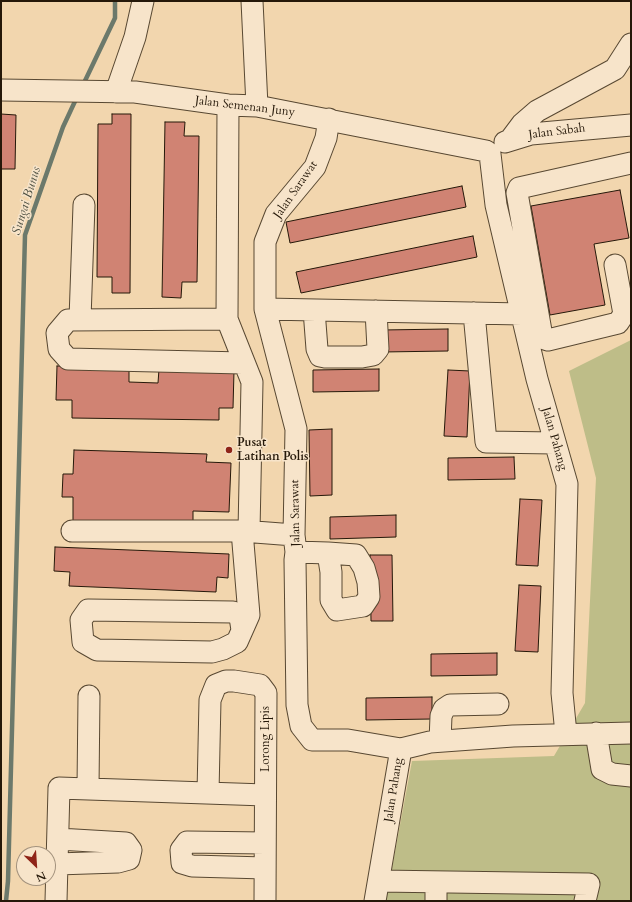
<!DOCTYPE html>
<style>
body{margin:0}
#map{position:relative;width:632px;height:902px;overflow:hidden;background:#f2d6ae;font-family:Cardo,serif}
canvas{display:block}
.frame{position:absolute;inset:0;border:2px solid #251809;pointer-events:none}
.north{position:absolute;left:16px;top:846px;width:40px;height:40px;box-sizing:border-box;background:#f7e4ca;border:1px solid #a3927d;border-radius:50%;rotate:155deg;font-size:11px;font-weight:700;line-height:16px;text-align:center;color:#251809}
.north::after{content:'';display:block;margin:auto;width:14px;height:18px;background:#8f2418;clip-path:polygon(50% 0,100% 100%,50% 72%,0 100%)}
</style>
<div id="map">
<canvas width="632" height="902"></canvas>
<div class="frame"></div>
<div class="north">N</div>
</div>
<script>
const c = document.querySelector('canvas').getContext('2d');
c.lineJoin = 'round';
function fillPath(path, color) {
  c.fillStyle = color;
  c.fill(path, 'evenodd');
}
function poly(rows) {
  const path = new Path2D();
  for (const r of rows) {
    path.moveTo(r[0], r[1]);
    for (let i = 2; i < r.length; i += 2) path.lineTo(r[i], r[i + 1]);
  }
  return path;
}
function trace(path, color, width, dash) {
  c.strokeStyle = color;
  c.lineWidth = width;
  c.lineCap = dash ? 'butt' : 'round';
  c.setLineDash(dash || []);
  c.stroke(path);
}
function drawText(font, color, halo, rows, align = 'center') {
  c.font = font + ' Cardo,serif';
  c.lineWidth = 3;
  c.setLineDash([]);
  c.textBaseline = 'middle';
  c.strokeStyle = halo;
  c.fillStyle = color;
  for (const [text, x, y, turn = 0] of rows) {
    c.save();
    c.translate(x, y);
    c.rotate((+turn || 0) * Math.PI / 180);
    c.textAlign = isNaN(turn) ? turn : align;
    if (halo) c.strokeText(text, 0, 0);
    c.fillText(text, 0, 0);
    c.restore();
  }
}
fillPath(poly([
 [631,340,631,901,379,901,391,873,412,761,554,756,585,703,596,478,569,371]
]), '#bebd88');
trace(poly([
 [83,85,115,18,115,1],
 [6,901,8,881,25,235,63,127,77,97]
]), '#6c796b', 4.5);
const building = poly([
 [1,114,16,115,15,169,1,169,1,114],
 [112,114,131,114,130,293,112,293,112,277,97,277,98,124,112,124,112,114],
 [165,122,185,122,184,136,199,136,197,282,182,282,181,298,162,297,165,122],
 [462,186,466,207,290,243,286,222,462,186],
 [620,190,629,238,594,244,605,305,550,315,531,206,620,190],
 [473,236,477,257,301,293,296,272,473,236],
 [448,329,448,351,382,352,382,330,448,329],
 [57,366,129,368,129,382,158,383,159,369,234,371,233,408,219,408,219,420,72,418,72,400,56,400,57,366],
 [379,369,379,391,313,392,313,370,379,369],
 [448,370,470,371,467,437,444,436,448,370],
 [332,429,332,495,310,496,309,430,332,429],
 [74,450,207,454,206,462,231,463,229,512,193,511,193,524,73,521,73,497,62,497,63,474,73,474,74,450],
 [514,457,515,479,448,480,448,458,514,457],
 [520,499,542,500,538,566,516,565,520,499],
 [396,515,396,537,330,539,330,517,396,515],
 [55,547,229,554,228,578,217,577,216,592,69,586,70,572,54,571,55,547],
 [370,555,392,555,393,621,371,621,370,555],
 [519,585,541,586,538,652,515,651,519,585],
 [497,653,497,675,431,676,431,654,497,653],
 [432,697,432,719,366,720,366,698,432,697]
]);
fillPath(building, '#d08373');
trace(building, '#251809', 1);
const minor = poly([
 [252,1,257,106],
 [1,90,135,92,228,105,257,106,486,151],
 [116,92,135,37,143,1],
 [228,105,227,319,252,382,249,531],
 [329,119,326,138,315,167,276,214,265,242,265,309,296,429,294,535,296,552,295,560,297,705,301,726,312,740,348,740,401,749],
 [510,140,522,124,537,111,615,69,631,44],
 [505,142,531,134,631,125],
 [486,151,490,154,496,205,537,379,567,484,562,693,566,734],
 [265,309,522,314],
 [314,310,317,349,320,356,325,357,362,357,373,355,378,349,376,311],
 [474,313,486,442,555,443],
 [80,319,84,205],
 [227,319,68,320,57,333,59,349,68,359,243,363],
 [541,331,542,338,548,340,618,323,624,314,615,265],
 [527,333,541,331,517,193,519,188,631,163],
 [72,531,242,531,294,535],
 [296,552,328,553,356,555,364,568,368,582,369,597,363,606,337,610,331,600,331,572,328,553],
 [242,630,240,617,233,612,88,610,81,620,83,642,97,650,212,652,223,649,237,642,249,615,242,531],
 [596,733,602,769,612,774,631,776],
 [440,741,441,716,444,709,450,705,498,704],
 [88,788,89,696],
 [208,793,210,700,216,685,226,681,234,681,260,685,266,693,265,901],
 [57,864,118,862,129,859,131,850,126,843,58,839],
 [265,868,192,866,182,863,181,850,187,842,265,843],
 [379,881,589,884,585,901],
 [56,901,59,788,265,795],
 [375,901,401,749,430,742,513,736,631,733],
 [436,901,436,882]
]);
trace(minor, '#584832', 23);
trace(minor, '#f7e4ca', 21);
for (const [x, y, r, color] of [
 [229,450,4,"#8f2418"]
]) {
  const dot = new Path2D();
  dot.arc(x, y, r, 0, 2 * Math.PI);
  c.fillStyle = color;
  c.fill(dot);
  trace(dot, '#f7e4ca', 1.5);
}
drawText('12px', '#251809', '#f7e4ca', [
 ["Jalan Semenan Juny",245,107,7],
 ["Jalan Sabah",557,132,-7],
 ["Jalan Sarawat",296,190,-55],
 ["Jalan Pahang",554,439,74],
 ["Jalan Sarawat",296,513,-91],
 ["Lorong Lipis",266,739,-90],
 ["Jalan Pahang",394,790,-81]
]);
drawText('bold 12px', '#251809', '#f7e4ca', [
 ["Pusat",237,443],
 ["Latihan Polis",237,457]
], 'left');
drawText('italic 13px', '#4e5042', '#f7e4ca', [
 ["Sungai Bunus",27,201,-73]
]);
</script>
